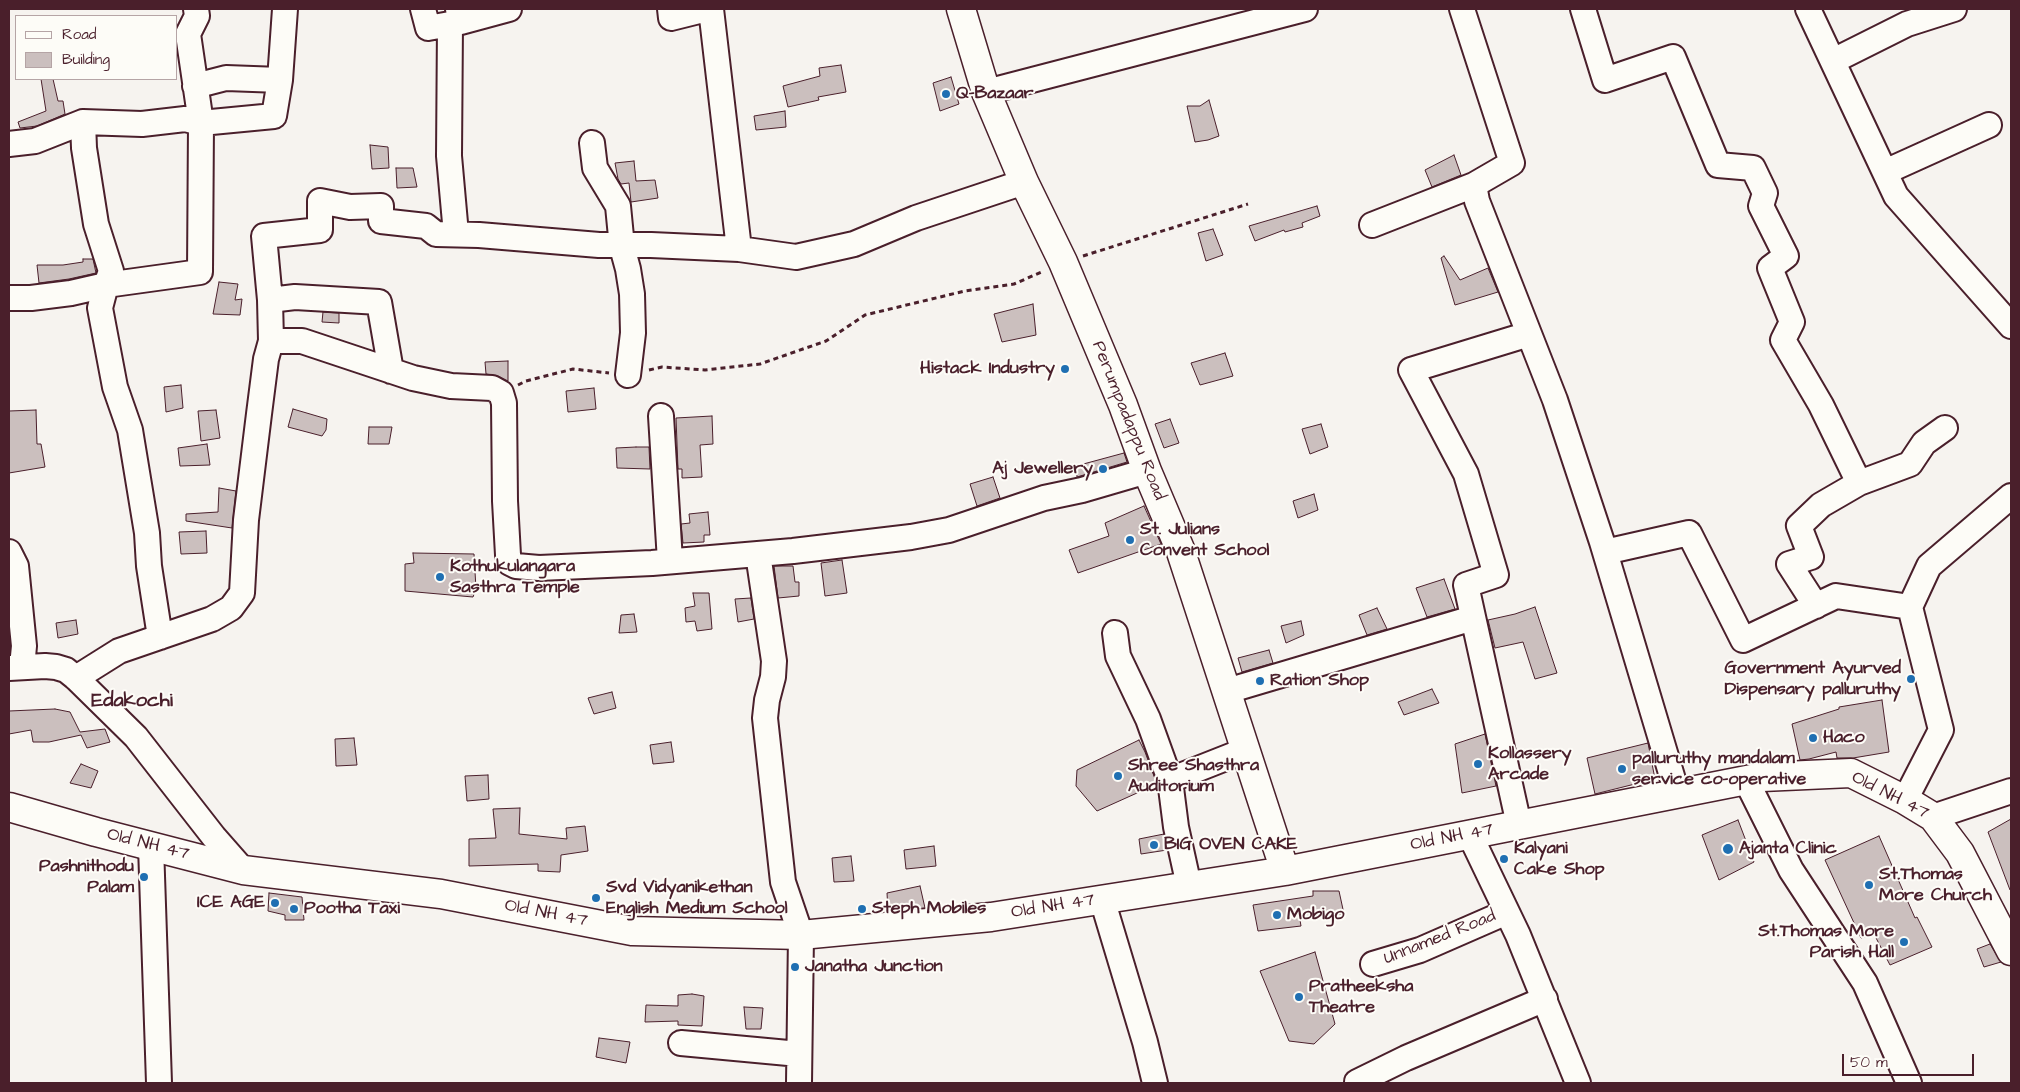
<!DOCTYPE html>
<style>
body{margin:0}
#map{position:relative;width:2020px;height:1092px;overflow:hidden;background:#f6f3ef;font-family:"Architects Daughter",sans-serif}
canvas{display:block}
.frame{position:absolute;inset:0;border:10px solid #4a1f2b;pointer-events:none}
.legend{position:absolute;left:15px;top:15px;width:162px;height:65px;box-sizing:border-box;background:#fdfcf7;border:1px solid #b5a4a5;margin:0;padding:6px 9px;list-style:none;font-size:15px;color:#4a1f2b}
.legend li{display:flex;align-items:center;gap:10px;height:25px}
.legend b{width:25px;border:1px solid #b5a4a5}
.scale{position:absolute;left:1842px;top:1054px;width:132px;height:22px;box-sizing:border-box;border:2px solid #4a1f2b;border-top:0;padding-left:6px;font-size:15px;line-height:18px;white-space:nowrap;color:#4a1f2b;-webkit-text-stroke:4px #fdfcf7;paint-order:stroke}
</style>
<div id="map">
<canvas width="2020" height="1092"></canvas>
<div class="frame"></div>
<ul class="legend">
<li><b style="height:6px;background:#fdfcf7"></b>Road</li>
<li><b style="height:14px;background:#cbbfbe"></b>Building</li>
</ul>
<div class="scale">50 m</div>
</div>
<script>
const c = document.querySelector('canvas').getContext('2d');
c.lineJoin = 'round';
function fillPath(path, color) {
  c.fillStyle = color;
  c.fill(path, 'evenodd');
}
function poly(rows) {
  const path = new Path2D();
  for (const r of rows) {
    path.moveTo(r[0], r[1]);
    for (let i = 2; i < r.length; i += 2) path.lineTo(r[i], r[i + 1]);
  }
  return path;
}
function trace(path, color, width, dash) {
  c.strokeStyle = color;
  c.lineWidth = width;
  c.lineCap = dash ? 'butt' : 'round';
  c.setLineDash(dash || []);
  c.stroke(path);
}
function drawText(font, color, halo, rows, align = 'center') {
  c.font = font + ' "Architects Daughter",sans-serif';
  c.lineWidth = 4;
  c.setLineDash([]);
  c.textBaseline = 'middle';
  c.strokeStyle = halo;
  c.fillStyle = color;
  for (const [text, x, y, turn = 0] of rows) {
    c.save();
    c.translate(x, y);
    c.rotate((+turn || 0) * Math.PI / 180);
    c.textAlign = isNaN(turn) ? turn : align;
    if (halo) c.strokeText(text, 0, 0);
    c.fillText(text, 0, 0);
    c.restore();
  }
}
const building = poly([
 [841,65,846,92,818,97,819,100,788,107,783,86,820,76,819,68,841,65],
 [951,77,959,104,940,111,933,83,951,77],
 [41,79,53,79,58,101,63,101,65,114,37,126,20,128,18,122,46,111,41,79],
 [1209,100,1219,136,1208,140,1195,142,1187,106,1200,106,1209,100],
 [785,111,786,127,756,130,754,116,785,111],
 [370,145,388,147,389,168,372,169,370,145],
 [1454,155,1461,175,1432,187,1425,170,1454,155],
 [634,161,636,181,655,180,658,198,631,202,629,183,621,184,618,179,615,163,634,161],
 [396,168,413,168,417,187,397,188,396,168],
 [1317,206,1320,216,1302,223,1303,227,1285,232,1284,230,1255,241,1249,226,1317,206],
 [1213,229,1223,255,1206,261,1198,233,1213,229],
 [1444,256,1460,280,1488,268,1498,292,1455,305,1441,258,1444,256],
 [83,259,93,259,96,273,69,279,39,283,37,265,63,265,83,262,83,259],
 [219,282,238,284,235,300,242,299,240,315,213,314,219,282],
 [1033,304,1036,335,1002,342,994,314,1033,304],
 [323,312,339,313,339,323,322,322,323,312],
 [1225,353,1233,376,1200,385,1191,363,1225,353],
 [508,361,508,381,498,376,486,374,485,362,508,361],
 [181,385,183,408,166,412,164,387,181,385],
 [594,388,596,409,568,412,566,391,594,388],
 [293,409,327,419,326,430,322,436,288,427,293,409],
 [36,410,37,444,41,444,45,467,9,473,9,411,36,410],
 [216,410,220,438,201,441,198,411,216,410],
 [712,416,713,444,700,445,702,477,682,478,682,469,678,469,676,418,712,416],
 [1170,419,1179,443,1164,448,1155,424,1170,419],
 [1321,424,1328,447,1310,454,1302,429,1321,424],
 [369,427,392,427,389,444,368,444,369,427],
 [207,444,210,465,180,466,178,448,207,444],
 [636,447,649,447,650,469,617,468,616,448,636,447],
 [1124,453,1127,462,1077,477,1076,466,1124,453],
 [993,477,1000,498,977,506,970,484,993,477],
 [219,488,236,491,232,528,186,521,186,514,218,512,219,488],
 [1314,494,1318,510,1298,518,1293,501,1314,494],
 [1144,506,1161,544,1078,573,1069,550,1109,536,1105,523,1144,506],
 [708,512,710,535,704,535,704,542,683,543,681,524,690,523,689,514,708,512],
 [206,531,207,553,181,554,179,532,206,531],
 [413,553,474,554,476,589,473,597,405,591,405,564,414,563,413,553],
 [842,560,847,593,825,596,821,563,842,560],
 [774,566,793,566,795,582,799,582,799,596,778,598,774,566],
 [1444,579,1455,609,1427,617,1416,588,1444,579],
 [693,593,709,593,712,629,697,631,695,621,686,622,685,608,695,606,693,593],
 [751,598,754,619,738,622,735,599,751,598],
 [1535,607,1557,673,1535,679,1523,642,1495,648,1488,620,1515,614,1535,607],
 [1377,608,1387,629,1367,635,1359,615,1377,608],
 [634,614,637,632,619,633,621,615,634,614],
 [76,620,78,634,58,638,56,623,76,620],
 [1301,621,1304,635,1286,643,1281,626,1301,621],
 [1269,650,1273,663,1242,672,1238,658,1269,650],
 [1432,689,1439,703,1404,715,1398,702,1432,689],
 [612,692,616,708,594,714,588,698,612,692],
 [1882,700,1889,752,1853,758,1837,758,1836,752,1809,759,1800,760,1792,724,1839,709,1839,707,1882,700],
 [55,709,70,712,80,732,105,729,110,742,87,748,81,735,49,742,33,742,31,730,9,734,9,711,55,709],
 [1485,734,1496,786,1462,793,1455,744,1485,734],
 [354,738,357,765,336,766,335,739,354,738],
 [1139,740,1145,752,1157,784,1097,811,1076,786,1077,770,1139,740],
 [671,742,674,762,653,764,650,745,671,742],
 [1648,743,1655,779,1595,794,1587,758,1648,743],
 [81,764,98,771,91,788,70,783,81,764],
 [488,775,489,799,467,801,465,776,488,775],
 [520,808,519,834,567,839,566,828,585,826,588,851,561,855,560,872,538,871,538,864,469,866,469,839,496,838,493,809,520,808],
 [2011,819,2011,890,2010,890,1988,832,2011,819],
 [1738,820,1754,862,1719,880,1702,835,1738,820],
 [1164,834,1167,850,1141,854,1139,839,1164,834],
 [1879,836,1915,918,1917,917,1932,947,1890,965,1874,934,1861,938,1825,860,1879,836],
 [934,846,936,866,906,869,904,850,934,846],
 [851,856,854,881,834,882,832,858,851,856],
 [920,886,925,908,888,911,887,893,920,886],
 [1313,891,1339,891,1344,914,1300,920,1301,926,1258,931,1253,905,1313,896,1313,891],
 [269,893,302,897,304,920,285,920,285,915,268,911,269,893],
 [1990,944,2001,962,1984,967,1977,949,1990,944],
 [1315,952,1335,1024,1314,1044,1289,1041,1260,971,1315,952],
 [692,994,704,996,702,1026,678,1025,678,1021,645,1022,646,1005,678,1006,678,995,692,994],
 [744,1007,763,1008,761,1029,746,1029,744,1007],
 [599,1038,630,1042,626,1063,596,1057,599,1038]
]);
fillPath(building, '#cbbfbe');
trace(building, '#4a1f2b', 1);
const minor = poly([
 [423,9,428,28,450,24],
 [670,9,671,18,707,9],
 [711,9,739,249],
 [1462,9,1512,163,1474,185,1477,201,1555,400,1602,542,1677,793],
 [1583,9,1605,80,1673,57,1718,165,1753,168,1765,193,1761,206,1786,256,1770,268,1792,322,1783,340,1821,405,1859,483,1821,505,1799,526,1811,557,1789,564,1816,606],
 [1808,9,1896,196,2011,326],
 [461,22,509,9],
 [1833,61,1907,24,1954,9],
 [195,86,226,78,280,80],
 [986,92,1305,9],
 [592,143,595,168,618,206,622,247,628,269,632,294,633,333,628,375],
 [9,144,35,141,83,122],
 [1885,172,1989,125],
 [1372,225,1474,185],
 [456,234,449,156,450,24,461,22,458,9],
 [9,298,31,298,71,293,106,285,111,271,96,224,84,148,83,122,142,124,185,119,201,123,274,116,280,80,285,9],
 [270,300,295,297,379,302,391,371],
 [271,341,270,300,264,236,320,230,320,201,350,207,381,206,381,221,426,226,436,234,479,235,599,245,651,245,739,249,796,257,854,244,916,218,1024,182],
 [661,416,670,561],
 [1859,483,1910,464,1924,443,1945,428],
 [9,552,16,566,24,646,22,667],
 [1605,552,1689,533,1743,640,1836,596,1910,607],
 [758,554,774,661,773,677,767,700,765,718,783,882,801,935,799,1083],
 [1115,633,1118,656,1148,719,1170,780,1176,827,1189,886],
 [160,637,149,566,147,533,130,430,115,387,100,308,106,285,200,272,201,123,188,34,197,16,196,9],
 [9,668,45,666,56,667,66,670,76,678,136,737,214,837,243,870],
 [76,678,119,651,212,619,231,608,242,593,246,520,259,414,266,359,271,341,302,341,413,378,451,386,492,388,501,393,504,403,505,501,508,555,510,563,516,566,539,568,652,563,793,551,911,537,949,530,1044,498,1082,490,1147,471],
 [1227,691,1473,618],
 [1170,780,1246,750],
 [1746,780,1791,870,1865,983,1909,1083],
 [1905,800,1941,730,1910,607,1929,566,2011,496],
 [1933,817,2011,791],
 [1519,825,1466,585,1496,575,1466,474,1411,370,1529,334],
 [1470,835,1518,935,1578,1083],
 [151,846,159,1083],
 [1102,899,1145,1042,1155,1083],
 [1373,964,1420,950,1507,912],
 [681,1043,799,1054],
 [1357,1083,1357,1082,1406,1058,1545,999]
]);
const major = poly([
 [961,9,986,92,1024,182,1063,262,1123,405,1147,471,1180,549,1285,871],
 [9,807,96,832,243,870,441,894,632,931,801,935,991,917,1285,871,1762,777,1851,773,1905,800,1933,817,1960,853,2011,951]
]);
trace(minor, '#4a1f2b', 28);
trace(major, '#4a1f2b', 31);
trace(poly([
 [1083,256,1248,204],
 [649,370,662,367,705,370,760,364,826,341,865,315,965,291,1014,284,1044,271],
 [518,385,526,381,573,369,609,373]
]), '#4a1f2b', 3, [5, 4]);
trace(minor, '#fdfcf7', 24);
trace(major, '#fdfcf7', 28);
for (const [x, y, r, color] of [
 [946,94,5,"#1f6fb2"],
 [1065,369,5,"#1f6fb2"],
 [1103,469,5,"#1f6fb2"],
 [1130,540,5,"#1f6fb2"],
 [440,577,5,"#1f6fb2"],
 [1911,679,5,"#1f6fb2"],
 [1260,681,5,"#1f6fb2"],
 [1813,738,5,"#1f6fb2"],
 [1478,764,5,"#1f6fb2"],
 [1622,769,5,"#1f6fb2"],
 [1118,776,5,"#1f6fb2"],
 [1154,845,5,"#1f6fb2"],
 [1728,849,6,"#1f6fb2"],
 [1504,859,5,"#1f6fb2"],
 [144,877,5,"#1f6fb2"],
 [1869,885,5,"#1f6fb2"],
 [596,898,5,"#1f6fb2"],
 [275,903,5,"#1f6fb2"],
 [294,909,5,"#1f6fb2"],
 [862,909,5,"#1f6fb2"],
 [1277,915,5,"#1f6fb2"],
 [1904,942,5,"#1f6fb2"],
 [795,967,5,"#1f6fb2"],
 [1299,997,5,"#1f6fb2"]
]) {
  const dot = new Path2D();
  dot.arc(x, y, r, 0, 2 * Math.PI);
  c.fillStyle = color;
  c.fill(dot);
  trace(dot, '#fdfcf7', 2);
}
drawText('bold 18px', '#4a1f2b', '#fdfcf7', [
 ["Q-Bazaar",956,94],
 ["Histack Industry",1055,369,"right"],
 ["Aj Jewellery",1093,469,"right"],
 ["St. Julians",1140,530],
 ["Convent School",1140,551],
 ["Kothukulangara",450,567],
 ["Sasthra Temple",450,588],
 ["Government Ayurved",1901,669,"right"],
 ["Dispensary palluruthy",1901,690,"right"],
 ["Ration Shop",1270,681],
 ["Haco",1823,738],
 ["Kollassery",1488,754],
 ["Arcade",1488,775],
 ["palluruthy mandalam",1632,759],
 ["service co-operative",1632,780],
 ["Shree Shasthra",1128,766],
 ["Auditorium",1128,787],
 ["BIG OVEN CAKE",1164,845],
 ["Kalyani",1514,849],
 ["Cake Shop",1514,870],
 ["Ajanta Clinic",1739,849],
 ["Pashnithodu",134,867,"right"],
 ["Palam",134,888,"right"],
 ["St.Thomas",1879,875],
 ["More Church",1879,896],
 ["Svd Vidyanikethan",606,888],
 ["English Medium School",606,909],
 ["ICE AGE",265,903,"right"],
 ["Pootha Taxi",304,909],
 ["Steph Mobiles",872,909],
 ["Mobigo",1287,915],
 ["St.Thomas More",1894,932,"right"],
 ["Parish Hall",1894,953,"right"],
 ["Janatha Junction",805,967],
 ["Pratheeksha",1309,987],
 ["Theatre",1309,1008]
], 'left');
drawText('18px', '#4a1f2b', '#fdfcf7', [
 ["Perumpadappu Road",1128,421,68],
 ["Old NH 47",1890,796,27],
 ["Old NH 47",1452,838,-11],
 ["Old NH 47",148,845,14],
 ["Old NH 47",1053,907,-9],
 ["Old NH 47",546,914,11],
 ["Unnamed Road",1440,938,-22]
]);
drawText('bold 20px', '#4a1f2b', '#fdfcf7', [
 ["Edakochi",132,702]
]);
</script>
